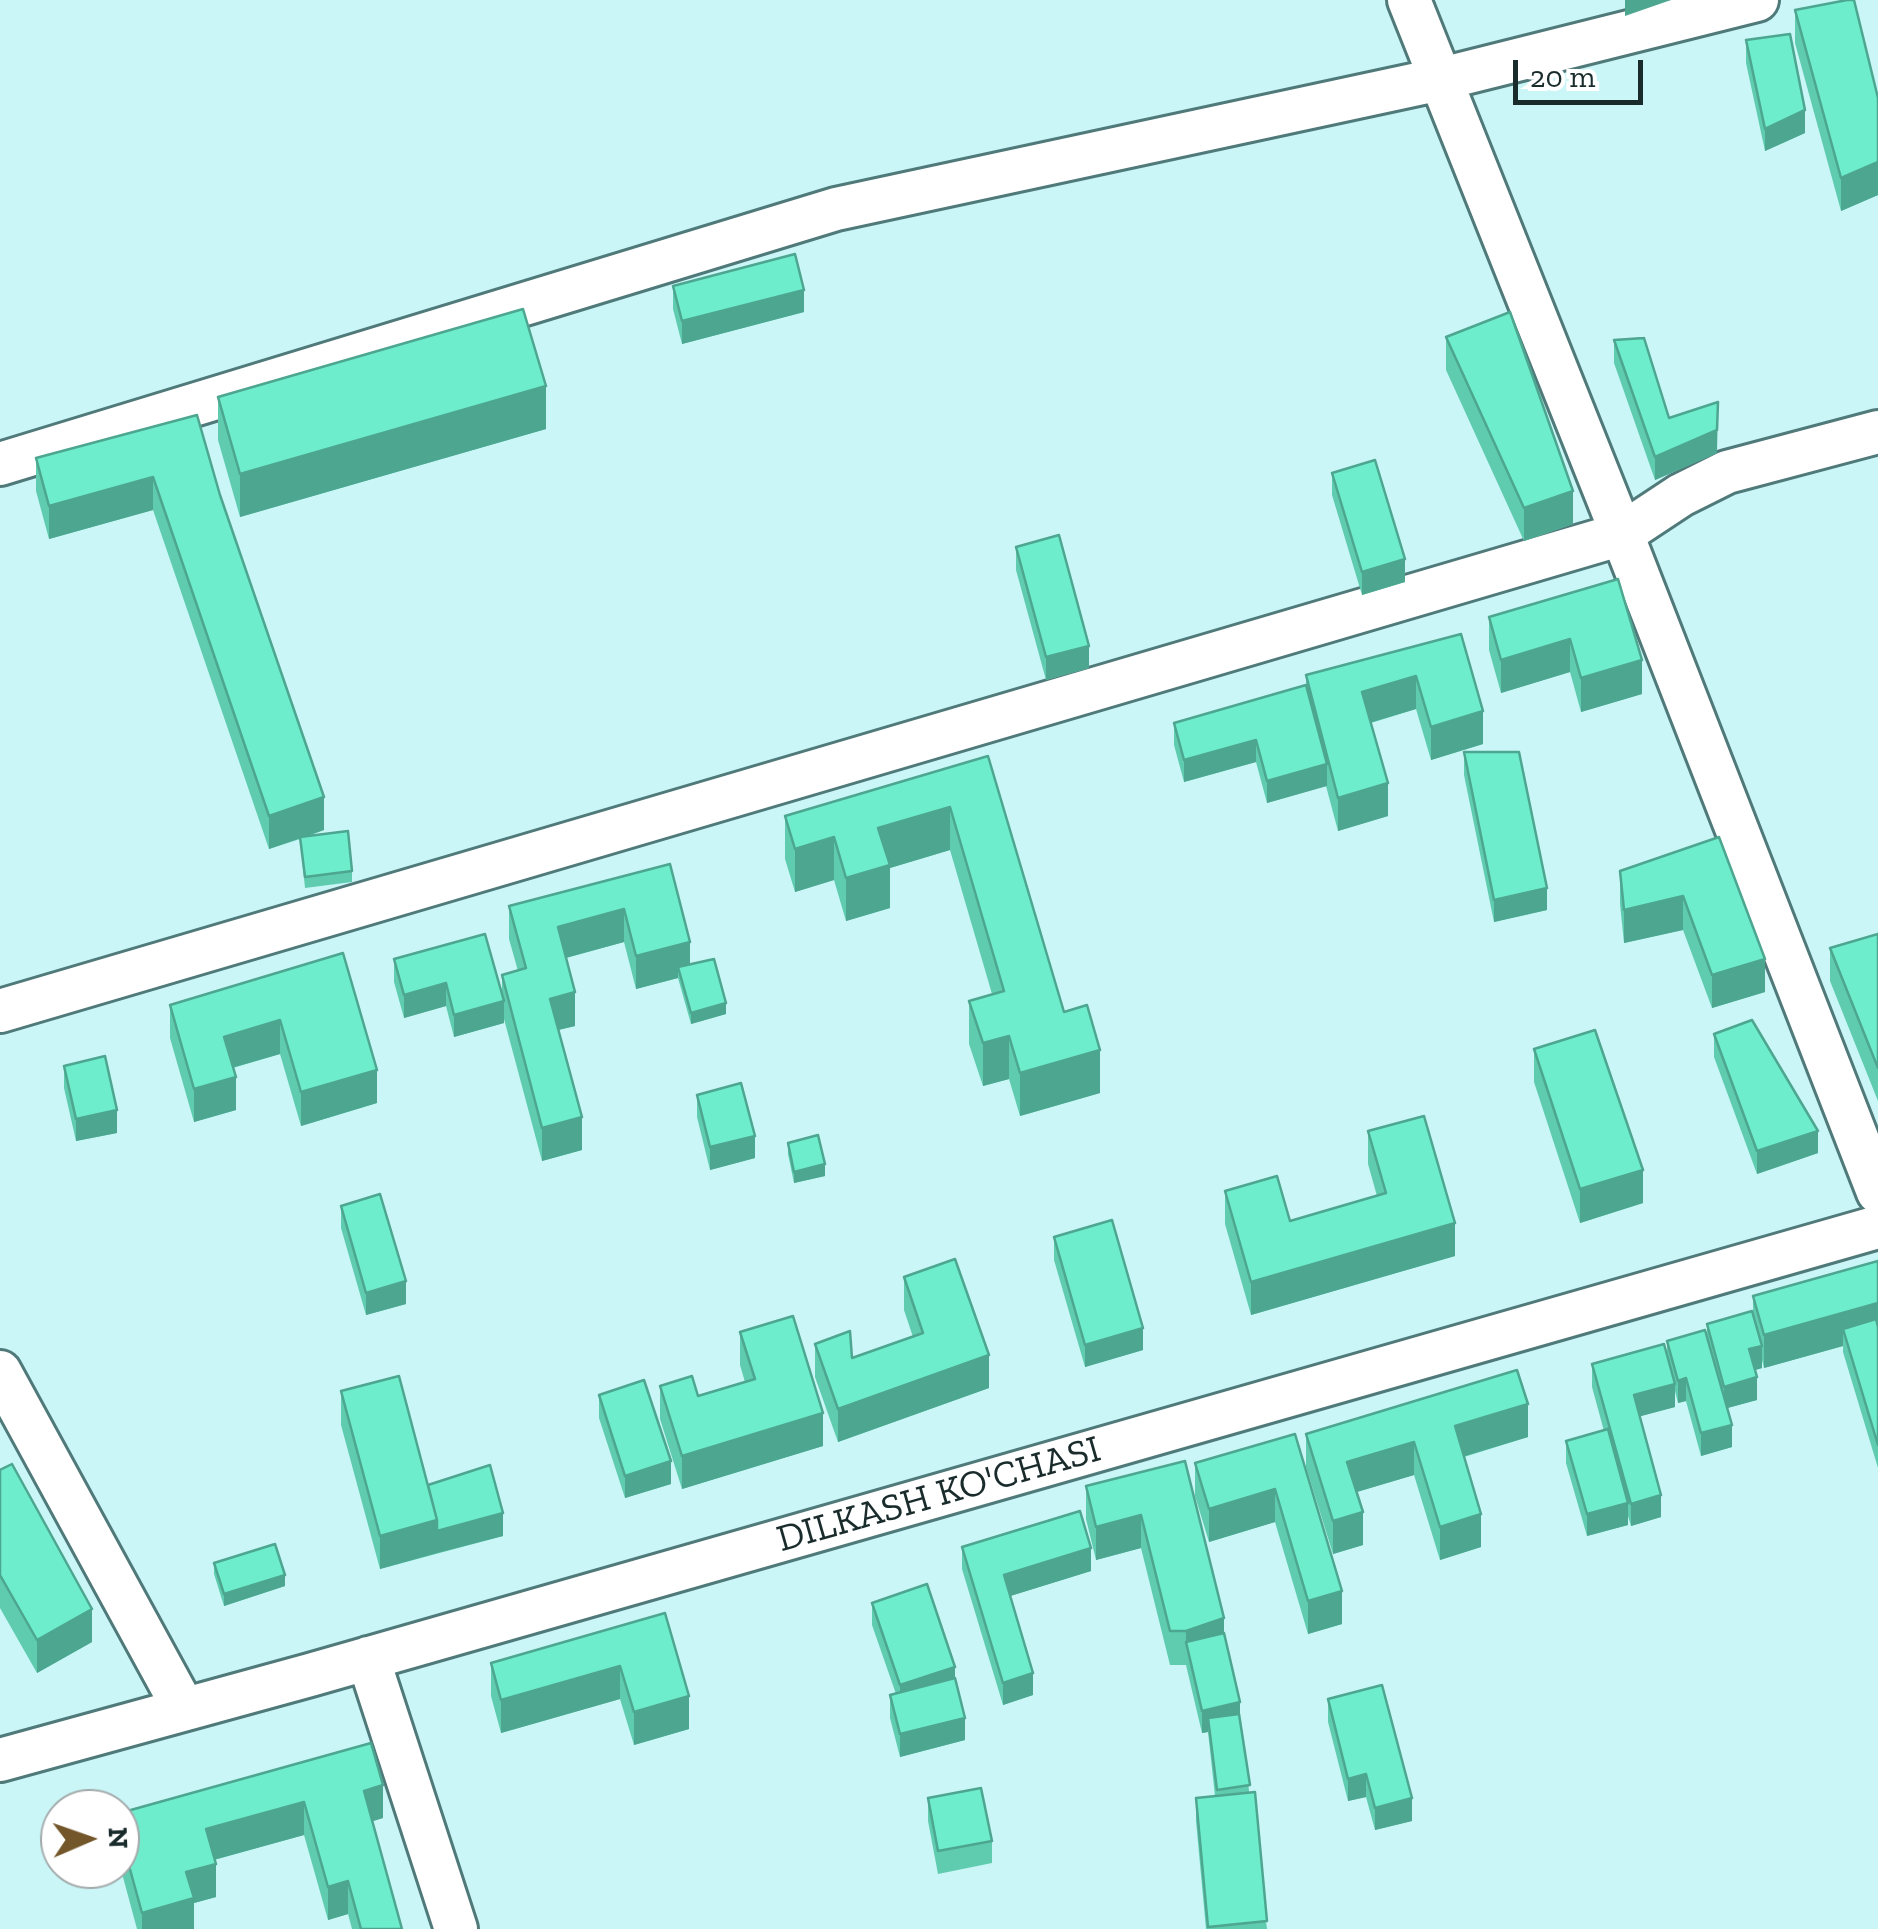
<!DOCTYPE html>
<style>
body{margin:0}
#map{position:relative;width:1878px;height:1929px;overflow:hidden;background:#caf6f7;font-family:"Zilla Slab",serif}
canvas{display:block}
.north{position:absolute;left:40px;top:1789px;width:100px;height:100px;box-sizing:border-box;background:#fff;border:2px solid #a3aaab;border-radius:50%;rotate:88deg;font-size:28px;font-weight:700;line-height:40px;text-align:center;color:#1a2b2c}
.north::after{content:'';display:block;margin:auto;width:35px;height:45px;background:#73562a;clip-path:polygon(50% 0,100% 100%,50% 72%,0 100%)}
.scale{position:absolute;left:1513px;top:60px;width:130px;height:45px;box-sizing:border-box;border:5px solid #1a2b2c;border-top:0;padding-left:12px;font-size:30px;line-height:35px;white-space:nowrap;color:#1a2b2c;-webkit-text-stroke:8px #fff;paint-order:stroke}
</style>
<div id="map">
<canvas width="1878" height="1929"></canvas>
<div class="north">N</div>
<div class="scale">20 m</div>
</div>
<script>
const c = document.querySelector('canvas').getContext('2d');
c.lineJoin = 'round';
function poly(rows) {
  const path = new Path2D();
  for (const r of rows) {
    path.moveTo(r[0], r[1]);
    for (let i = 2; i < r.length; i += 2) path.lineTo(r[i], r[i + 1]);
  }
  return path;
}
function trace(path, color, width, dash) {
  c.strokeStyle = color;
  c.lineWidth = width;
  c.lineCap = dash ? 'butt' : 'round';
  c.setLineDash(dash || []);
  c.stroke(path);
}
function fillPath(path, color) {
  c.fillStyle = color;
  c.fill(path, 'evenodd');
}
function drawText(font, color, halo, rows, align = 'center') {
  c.font = font + ' "Zilla Slab",serif';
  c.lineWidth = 10;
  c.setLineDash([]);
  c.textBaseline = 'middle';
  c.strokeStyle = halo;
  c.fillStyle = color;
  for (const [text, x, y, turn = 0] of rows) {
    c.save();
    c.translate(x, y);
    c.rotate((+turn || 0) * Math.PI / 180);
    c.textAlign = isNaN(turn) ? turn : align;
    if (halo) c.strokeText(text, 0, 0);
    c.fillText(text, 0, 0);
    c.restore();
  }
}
const minor = poly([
 [1409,0,1622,534,1878,1192],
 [0,464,836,209,1441,79,1757,0],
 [0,1011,1622,534,1681,495,1727,472,1878,432],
 [0,1372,184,1709],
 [368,1658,456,1929],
 [0,1760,310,1675,1878,1227]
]);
trace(minor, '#50797a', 48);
trace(minor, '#fff', 42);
fillPath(poly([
 [1795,10,1878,98,1878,195,1841,211,1795,43],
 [1746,40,1805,133,1765,151,1746,63],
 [673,286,804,312,682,344,673,309],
 [1446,337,1573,524,1524,541,1446,370],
 [1614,340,1669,418,1717,453,1655,480,1614,363],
 [218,397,546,429,240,517,218,440],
 [197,415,220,495,324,830,308,836,352,871,352,882,305,888,300,839,269,849,153,510,49,539,36,491,36,458],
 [1332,473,1405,582,1362,595,1332,495],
 [1016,547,1089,668,1046,680,1016,570],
 [1618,579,1642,694,1581,712,1570,672,1501,693,1489,650,1489,617],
 [1461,634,1483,744,1431,760,1416,709,1371,723,1388,816,1338,831,1326,786,1267,803,1256,762,1184,782,1174,745,1174,723,1306,685,1306,675],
 [1464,752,1547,910,1494,922,1464,775],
 [988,756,1064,1012,1100,1093,1020,1116,1009,1079,983,1086,969,1044,969,1001,992,994,950,850,890,868,890,908,846,921,834,880,795,892,785,859,785,816],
 [1719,837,1765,992,1712,1008,1683,930,1624,943,1620,904,1620,871],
 [670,864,690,964,726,1014,691,1024,678,978,636,989,624,942,566,958,575,1026,558,1030,582,1150,542,1161,504,1019,504,1023,454,1037,446,1006,404,1018,394,982,394,959,502,991,502,975,518,971,509,939,509,906],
 [1878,934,1878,1101,1830,981,1830,948],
 [343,953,377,1103,301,1126,280,1054,233,1068,236,1110,194,1122,170,1038,170,1005],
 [1714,1034,1818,1153,1757,1174,1714,1057],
 [1534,1049,1643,1203,1580,1223,1534,1082],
 [64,1066,117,1133,76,1141,64,1088],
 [697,1095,755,1158,710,1170,697,1117],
 [1368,1131,1455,1256,1251,1315,1225,1224,1225,1191,1290,1221,1377,1196,1368,1164],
 [788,1143,825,1176,794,1183,788,1154],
 [341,1206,406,1304,366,1315,341,1228],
 [1054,1237,1143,1350,1085,1367,1054,1260],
 [1878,1261,1878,1468,1843,1352,1843,1346,1764,1368,1762,1360,1762,1368,1755,1370,1757,1400,1727,1408,1732,1447,1701,1456,1686,1401,1678,1403,1675,1391,1675,1407,1640,1416,1661,1517,1631,1526,1628,1516,1628,1525,1587,1536,1566,1463,1566,1441,1604,1431,1592,1387,1592,1364,1667,1355,1667,1341,1707,1335,1707,1324,1753,1315,1753,1296],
 [904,1277,989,1388,838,1442,815,1377,815,1344,852,1358,913,1337,904,1310],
 [740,1332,823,1446,682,1489,660,1419,660,1386,698,1396,745,1382,740,1365],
 [341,1391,428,1485,503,1536,380,1569,341,1425],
 [599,1395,671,1484,625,1498,599,1418],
 [1295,1434,1342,1624,1308,1634,1275,1522,1209,1542,1195,1496,1195,1463],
 [1306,1434,1528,1437,1464,1457,1481,1547,1440,1560,1414,1475,1356,1492,1363,1545,1333,1554,1306,1467],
 [1185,1461,1224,1633,1240,1721,1267,1929,1206,1929,1196,1821,1196,1798,1215,1796,1208,1732,1202,1733,1186,1665,1170,1665,1141,1548,1096,1560,1086,1519,1086,1486],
 [0,1470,92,1642,37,1673,0,1608],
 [962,1547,1091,1571,1010,1596,1033,1695,1003,1705,962,1569],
 [214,1563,285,1586,224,1606,214,1574],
 [872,1603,955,1680,965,1740,900,1757,890,1718,890,1695,896,1694,872,1625],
 [665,1613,689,1729,634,1745,620,1699,501,1733,491,1696,491,1663],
 [1328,1699,1412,1821,1375,1830,1366,1797,1348,1801,1328,1722],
 [371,1743,383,1818,372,1821,402,1929,352,1929,348,1914,328,1920,304,1835,214,1860,216,1897,194,1903,194,1929,137,1929,120,1866,120,1813],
 [928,1798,992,1841,992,1863,938,1874,928,1821]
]), '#5fccaf');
fillPath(poly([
 [1625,0,1671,0,1625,16],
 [1805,110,1805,133,1765,151,1765,129],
 [1878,162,1878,195,1841,211,1841,178],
 [804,290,804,312,682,344,682,321],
 [546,386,546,429,240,517,240,474],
 [1718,402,1717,453,1655,480,1655,457],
 [153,477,153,510,49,539,49,506],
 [1573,491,1573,524,1524,541,1524,508],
 [1405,559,1405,582,1362,595,1362,572],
 [1570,639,1570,672,1501,693,1501,660],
 [1089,646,1089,668,1046,680,1046,657],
 [1642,660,1642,694,1581,712,1581,678],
 [1416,676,1416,709,1362,725,1362,692],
 [1483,711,1483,744,1431,760,1431,727],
 [1256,740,1256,762,1184,782,1184,760],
 [1327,764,1327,786,1267,803,1267,781],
 [1388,783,1388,816,1338,831,1338,798],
 [324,797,324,830,269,849,269,816],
 [950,807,950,850,890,868,890,908,846,921,846,878,878,828],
 [834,837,834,880,795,892,795,849],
 [1547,888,1547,910,1494,922,1494,900],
 [1683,896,1683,930,1624,943,1624,910],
 [624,909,624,942,558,960,558,927],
 [690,942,690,975,678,967,678,978,636,989,636,956],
 [1765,959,1765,992,1712,1008,1712,975],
 [446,983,446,1006,404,1018,404,995],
 [575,992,575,1026,550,1032,550,999],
 [504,1001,504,1023,454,1037,454,1015],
 [726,1003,726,1014,691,1024,691,1013],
 [280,1020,280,1054,224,1070,224,1037],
 [1009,1036,1009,1079,983,1086,983,1043],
 [1100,1050,1100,1093,1020,1116,1020,1073],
 [377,1070,377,1103,301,1126,301,1092],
 [236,1077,236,1110,194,1122,194,1089],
 [117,1110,117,1133,76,1141,76,1119],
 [582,1117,582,1150,542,1161,542,1128],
 [1818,1131,1818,1153,1757,1174,1757,1151],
 [755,1136,755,1158,710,1170,710,1147],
 [825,1164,825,1176,794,1183,794,1172],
 [1643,1170,1643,1203,1580,1223,1580,1189],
 [1455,1223,1455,1256,1251,1315,1251,1282],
 [406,1281,406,1304,366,1315,366,1293],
 [1878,1303,1878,1336,1843,1329,1843,1346,1764,1368,1764,1335],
 [1143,1328,1143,1350,1085,1367,1085,1345],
 [1762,1346,1762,1368,1749,1372,1749,1349],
 [989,1355,989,1388,838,1442,838,1409],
 [1757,1377,1757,1400,1724,1409,1724,1387],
 [1686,1378,1686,1401,1678,1403,1678,1381],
 [1675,1384,1675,1407,1634,1418,1634,1395],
 [1528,1404,1528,1437,1455,1459,1455,1426],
 [823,1413,823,1446,682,1489,682,1456],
 [1732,1425,1732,1447,1701,1456,1701,1433],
 [1414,1442,1414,1475,1347,1495,1347,1462],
 [671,1461,671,1484,625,1498,625,1476],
 [1275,1489,1275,1522,1209,1542,1209,1509],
 [1661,1495,1661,1517,1631,1526,1631,1504],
 [1628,1503,1628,1525,1587,1536,1587,1514],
 [1363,1512,1363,1545,1333,1554,1333,1521],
 [503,1513,503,1536,437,1553,437,1531],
 [1481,1514,1481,1547,1440,1560,1440,1527],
 [1141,1515,1141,1548,1096,1560,1096,1527],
 [437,1520,437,1553,380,1569,380,1536],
 [1091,1548,1091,1571,1004,1598,1004,1575],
 [285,1575,285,1586,224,1606,224,1594],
 [1342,1591,1342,1624,1308,1634,1308,1601],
 [92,1609,92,1642,37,1673,37,1640],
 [1224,1618,1224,1651,1186,1642,1186,1631],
 [620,1666,620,1699,501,1733,501,1700],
 [955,1667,955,1689,900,1708,900,1685],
 [1033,1673,1033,1695,1003,1705,1003,1683],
 [689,1696,689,1729,634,1745,634,1712],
 [1240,1702,1240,1724,1208,1718,1208,1732,1202,1733,1202,1711],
 [965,1718,965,1740,900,1757,900,1734],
 [1366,1774,1366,1797,1348,1801,1348,1779],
 [383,1785,383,1818,364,1824,364,1791],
 [1412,1798,1412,1821,1375,1830,1375,1808],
 [304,1802,304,1835,206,1862,206,1829],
 [216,1864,216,1897,194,1903,194,1929,142,1929,142,1913,186,1872],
 [348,1881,348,1914,328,1920,328,1887]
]), '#4da68f');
const building = poly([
 [1847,0,1854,0,1878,98,1878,162,1841,178,1795,10,1847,0],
 [1790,34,1805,110,1765,129,1746,40,1790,34],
 [795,254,804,290,682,321,673,286,795,254],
 [523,309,546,386,240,474,218,397,523,309],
 [1510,312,1573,491,1524,508,1446,337,1510,312],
 [1644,338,1669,418,1718,402,1717,430,1655,457,1614,340,1644,338],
 [197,415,220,495,324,797,269,816,153,477,49,506,36,458,197,415],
 [1375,460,1405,559,1362,572,1332,473,1375,460],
 [1059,535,1089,646,1046,657,1016,547,1059,535],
 [1618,579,1642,660,1581,678,1570,639,1501,660,1489,617,1618,579],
 [1461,634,1483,711,1431,727,1416,676,1362,692,1388,783,1338,798,1306,675,1461,634],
 [1306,685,1327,764,1267,781,1256,740,1184,760,1174,723,1306,685],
 [1464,752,1519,752,1547,888,1494,900,1464,752],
 [988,756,1064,1012,1087,1005,1100,1050,1020,1073,1009,1036,983,1043,969,1001,1004,991,950,807,878,828,890,865,846,878,834,837,795,849,785,816,988,756],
 [348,831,352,871,305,877,300,837,348,831],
 [1719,837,1765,959,1712,975,1683,896,1624,910,1620,871,1719,837],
 [670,864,690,942,636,956,624,909,558,927,575,992,550,999,582,1117,542,1128,502,975,526,968,509,906,670,864],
 [485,934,504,1001,454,1015,446,983,404,995,394,959,485,934],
 [1878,934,1878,1068,1830,948,1878,934],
 [343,953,377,1070,301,1092,280,1020,224,1037,236,1077,194,1089,170,1005,343,953],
 [714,959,726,1003,691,1013,678,967,714,959],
 [1752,1020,1818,1131,1757,1151,1714,1034,1752,1020],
 [1595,1030,1643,1170,1580,1189,1534,1049,1595,1030],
 [105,1056,117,1110,76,1119,64,1066,105,1056],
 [741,1083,755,1136,710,1147,697,1095,741,1083],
 [1424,1116,1455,1223,1251,1282,1225,1191,1277,1176,1290,1221,1386,1193,1368,1131,1424,1116],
 [818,1135,825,1164,794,1172,788,1143,818,1135],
 [380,1194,406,1281,366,1293,341,1206,380,1194],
 [1112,1220,1143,1328,1085,1345,1054,1237,1112,1220],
 [955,1259,989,1355,838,1409,815,1344,850,1331,852,1358,923,1333,904,1277,955,1259],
 [1878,1261,1878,1303,1764,1335,1753,1296,1878,1261],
 [1752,1311,1762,1346,1749,1349,1757,1377,1724,1387,1707,1324,1752,1311],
 [793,1316,823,1413,682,1456,660,1386,692,1376,698,1396,755,1379,740,1332,793,1316],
 [1876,1319,1878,1327,1878,1445,1843,1329,1876,1319],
 [1705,1330,1732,1425,1701,1433,1686,1378,1678,1381,1667,1341,1705,1330],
 [1664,1344,1675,1384,1634,1395,1661,1495,1631,1504,1592,1364,1664,1344],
 [1517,1370,1528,1404,1455,1426,1481,1514,1440,1527,1414,1442,1347,1462,1363,1512,1333,1521,1306,1434,1517,1370],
 [399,1376,437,1520,380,1536,341,1391,399,1376],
 [644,1380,671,1461,625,1476,599,1395,644,1380],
 [1608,1429,1628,1503,1587,1514,1566,1441,1608,1429],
 [1295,1434,1342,1591,1308,1601,1275,1489,1209,1509,1195,1463,1295,1434],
 [1185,1461,1224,1618,1186,1631,1170,1631,1141,1515,1096,1527,1086,1486,1185,1461],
 [12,1464,92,1609,37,1640,0,1575,0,1470,12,1464],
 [490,1465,503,1513,437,1531,437,1520,428,1485,490,1465],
 [1080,1511,1091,1548,1004,1575,1033,1673,1003,1683,962,1547,1080,1511],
 [275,1544,285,1575,224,1594,214,1563,275,1544],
 [927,1584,955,1667,900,1685,872,1603,927,1584],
 [665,1613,689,1696,634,1712,620,1666,501,1700,491,1663,665,1613],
 [1224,1633,1240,1702,1202,1711,1186,1642,1224,1633],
 [955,1678,965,1718,900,1734,890,1695,955,1678],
 [1382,1685,1412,1798,1375,1808,1366,1774,1348,1779,1328,1699,1382,1685],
 [1239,1714,1250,1785,1217,1790,1208,1718,1239,1714],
 [371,1743,383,1785,364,1791,402,1929,361,1929,348,1881,328,1887,304,1802,206,1829,216,1864,186,1872,194,1898,142,1913,120,1833,120,1813,371,1743],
 [981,1788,992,1841,938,1851,928,1798,981,1788],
 [1255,1792,1267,1921,1208,1927,1196,1798,1255,1792]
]);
fillPath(building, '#6eedcc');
trace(building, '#4da68f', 2.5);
drawText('38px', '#1a2b2c', '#fff', [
 ["DILKASH KO'CHASI",939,1495,-16]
]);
</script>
